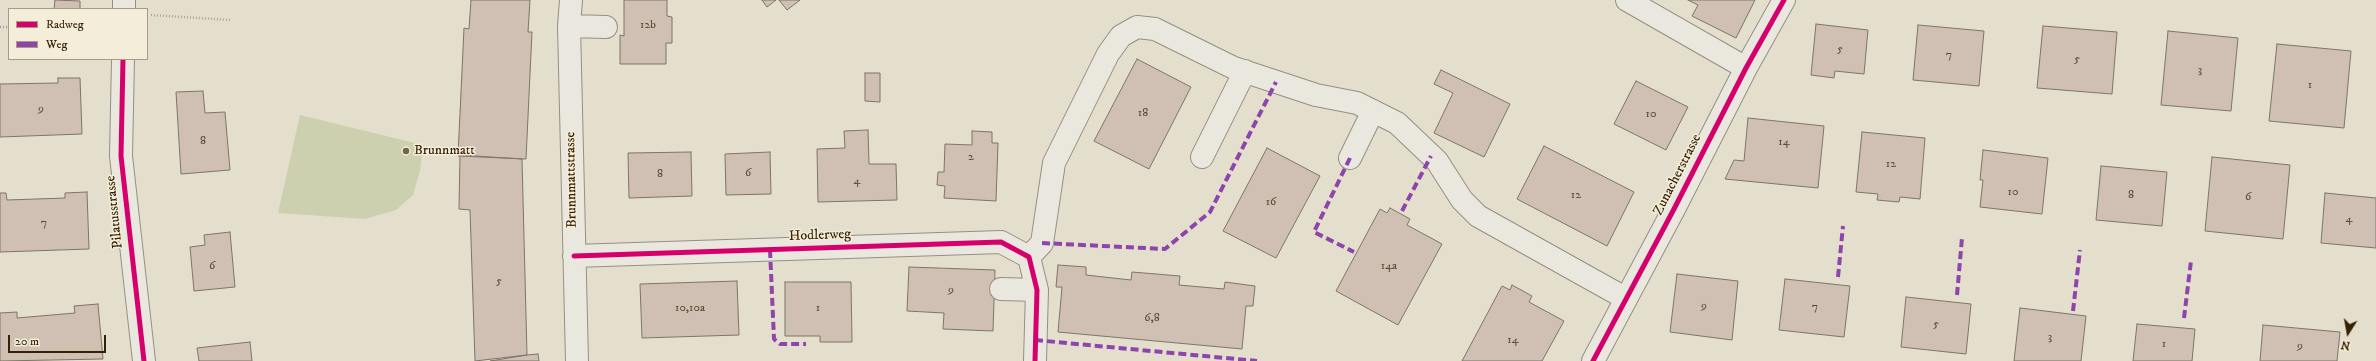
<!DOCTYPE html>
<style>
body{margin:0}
#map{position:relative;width:2376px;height:361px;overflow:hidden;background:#e4dfcd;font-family:"IM FELL DW Pica",serif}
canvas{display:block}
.legend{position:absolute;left:8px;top:8px;width:140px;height:52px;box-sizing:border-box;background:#f3edd9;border:1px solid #a89b84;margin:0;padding:5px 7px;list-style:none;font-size:12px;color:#372104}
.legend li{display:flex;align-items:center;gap:8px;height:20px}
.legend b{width:20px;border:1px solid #a89b84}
.north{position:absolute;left:2328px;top:313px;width:40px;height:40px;-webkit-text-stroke:3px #f3edd9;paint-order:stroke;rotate:191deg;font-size:11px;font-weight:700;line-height:16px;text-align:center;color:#372104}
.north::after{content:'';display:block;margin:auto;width:14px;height:18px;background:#372104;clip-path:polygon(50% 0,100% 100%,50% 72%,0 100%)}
.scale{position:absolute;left:8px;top:335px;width:98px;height:18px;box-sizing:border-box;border:2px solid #372104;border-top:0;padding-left:5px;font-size:12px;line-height:14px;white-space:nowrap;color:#372104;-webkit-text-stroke:3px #f3edd9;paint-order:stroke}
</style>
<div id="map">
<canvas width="2376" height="361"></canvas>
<ul class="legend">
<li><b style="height:5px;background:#d6006c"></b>Radweg</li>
<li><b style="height:5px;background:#8e44ad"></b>Weg</li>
</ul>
<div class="north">N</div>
<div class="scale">20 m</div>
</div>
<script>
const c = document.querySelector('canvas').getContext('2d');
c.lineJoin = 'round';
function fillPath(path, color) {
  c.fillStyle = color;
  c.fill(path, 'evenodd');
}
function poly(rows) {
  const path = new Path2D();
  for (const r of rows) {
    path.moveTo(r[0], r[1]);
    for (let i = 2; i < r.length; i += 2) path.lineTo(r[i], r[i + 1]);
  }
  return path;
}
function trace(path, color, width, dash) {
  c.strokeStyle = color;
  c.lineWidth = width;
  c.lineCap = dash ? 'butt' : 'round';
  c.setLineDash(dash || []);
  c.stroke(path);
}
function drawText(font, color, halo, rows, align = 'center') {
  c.font = font + ' "IM FELL DW Pica",serif';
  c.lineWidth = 3;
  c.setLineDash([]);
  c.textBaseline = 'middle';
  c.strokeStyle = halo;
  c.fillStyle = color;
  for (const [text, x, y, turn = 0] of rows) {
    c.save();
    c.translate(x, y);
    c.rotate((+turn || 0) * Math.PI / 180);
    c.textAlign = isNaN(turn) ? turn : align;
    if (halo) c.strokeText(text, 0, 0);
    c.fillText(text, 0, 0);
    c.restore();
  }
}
fillPath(poly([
 [300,115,423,145,420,171,413,195,396,210,365,219,278,213]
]), '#ccd0ae');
const building = poly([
 [55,0,80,1,80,9,54,9,55,0],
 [471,0,530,0,528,32,532,32,526,159,458,156,464,28,469,29,471,0],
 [624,0,667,0,667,16,672,17,672,43,666,43,666,64,620,64,620,35,624,36,624,0],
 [762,0,776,0,767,7,762,0],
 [779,0,800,0,787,10,779,0],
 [1688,0,1755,0,1736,38,1692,16,1698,5,1688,0],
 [1816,24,1868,30,1864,74,1835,71,1834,78,1811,75,1816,24],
 [1918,25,1984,31,1979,86,1913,80,1918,25],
 [2043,26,2117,32,2112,94,2037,88,2043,26],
 [2168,31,2238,38,2231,111,2161,105,2168,31],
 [2277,44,2351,51,2344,128,2269,121,2277,44],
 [1137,59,1191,87,1149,169,1094,141,1137,59],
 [1441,70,1510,104,1484,157,1434,133,1453,93,1434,84,1441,70],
 [865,73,880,73,880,102,865,101,865,73],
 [58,78,80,78,82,134,0,137,0,84,58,83,58,78],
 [1636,81,1688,107,1666,150,1614,124,1636,81],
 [203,91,205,113,225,112,230,170,181,174,176,92,203,91],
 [1748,118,1824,126,1818,188,1725,179,1734,160,1744,161,1748,118],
 [868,130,869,164,896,164,897,200,818,202,817,149,845,148,844,131,868,130],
 [972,131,992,132,992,143,998,143,996,201,944,198,945,186,937,185,938,172,944,172,945,144,972,145,972,131],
 [1862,132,1925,138,1920,199,1900,197,1899,202,1877,200,1878,194,1856,192,1862,132],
 [1544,146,1634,192,1607,246,1517,199,1544,146],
 [1267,148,1320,176,1276,258,1223,231,1267,148],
 [1983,150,2048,158,2042,214,1980,207,1983,180,1980,180,1983,150],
 [691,152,692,196,629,198,628,153,691,152],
 [770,152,771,194,726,195,725,154,770,152],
 [460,155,522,159,527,355,475,361,470,210,459,209,460,155],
 [2212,157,2290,165,2283,239,2205,231,2212,157],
 [2101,166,2167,172,2162,226,2096,220,2101,166],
 [87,192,89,249,0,252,0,193,6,193,7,200,65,198,65,193,87,192],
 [2325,193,2376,198,2376,248,2321,243,2325,193],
 [1390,208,1410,219,1407,225,1442,244,1398,325,1336,291,1380,209,1387,213,1390,208],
 [230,232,235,287,194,291,190,247,205,245,204,235,230,232],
 [1058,265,1086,267,1086,275,1131,280,1132,272,1180,276,1179,285,1224,289,1225,282,1255,286,1253,306,1246,306,1242,349,1058,332,1062,287,1056,287,1058,265],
 [909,267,995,270,993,331,943,329,944,313,907,311,909,267],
 [1677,274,1738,281,1732,340,1670,332,1677,274],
 [1785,279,1850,286,1844,337,1779,330,1785,279],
 [737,281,739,335,642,338,640,284,737,281],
 [785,282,851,282,852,342,820,342,820,336,785,336,785,282],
 [1512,285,1532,296,1529,302,1564,321,1542,361,1462,361,1502,286,1510,290,1512,285],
 [1906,297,1971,304,1966,354,1901,347,1906,297],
 [98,304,103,359,0,361,0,313,17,312,17,318,75,313,74,306,98,304],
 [2020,308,2086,316,2081,361,2014,361,2020,308],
 [2137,324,2195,329,2192,361,2133,361,2137,324],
 [2263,325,2340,332,2337,361,2260,361,2263,325],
 [250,342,252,361,199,361,197,348,250,342],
 [538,354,539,361,490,361,527,355,538,354]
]);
fillPath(building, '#d0bfb3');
trace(building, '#7c7568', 1);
const minor = poly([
 [571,0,569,26,577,361],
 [1627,0,1746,68],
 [124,9,124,0],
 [569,26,606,27],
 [123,59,121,156,144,361],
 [1202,157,1245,71],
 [1350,158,1373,111],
 [574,256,1001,242,1029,257,1037,290,1035,361],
 [1029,257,1042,243,1054,163,1108,54,1121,36,1137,27,1155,29,1234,68,1316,95,1357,103,1397,123,1437,161,1462,200,1478,216,1625,298],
 [1001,289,1037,290],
 [1593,361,1674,209,1746,68,1784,0]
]);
trace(minor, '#958f82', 24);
trace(poly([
 [151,15,230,20],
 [0,27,9,27]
]), '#a7a399', 2.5, [1, 2]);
trace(minor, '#eae7de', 22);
trace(poly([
 [1350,158,1314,232,1354,252],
 [1402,211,1431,156],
 [1042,243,1165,249,1210,212,1276,82],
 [770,250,774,339,780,344,806,344],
 [1838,277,1843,226],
 [1957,295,1962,238],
 [2073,311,2080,250],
 [2184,318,2191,261],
 [1035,340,1257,361]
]), '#8e44ad', 4, [8, 4]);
trace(poly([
 [123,59,121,156,144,361],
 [574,256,1001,242,1029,257,1037,290,1035,361],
 [1593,361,1674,209,1746,68,1784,0]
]), '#d6006c', 5);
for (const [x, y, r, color] of [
 [406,151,4,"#74644a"]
]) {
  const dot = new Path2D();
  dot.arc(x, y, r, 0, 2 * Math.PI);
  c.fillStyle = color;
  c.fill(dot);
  trace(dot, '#f3edd9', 1.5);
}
drawText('12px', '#5d4830', null, [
 ["12b",648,26],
 ["5",1840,50],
 ["7",1949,56],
 ["5",2077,60],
 ["3",2200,71],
 ["1",2310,86],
 ["9",41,110],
 ["18",1143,114],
 ["10",1651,115],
 ["8",203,142],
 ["14",1784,143],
 ["2",971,158],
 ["12",1891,165],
 ["6",748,174],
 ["8",660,175],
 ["4",857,182],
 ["10",2013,193],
 ["12",1576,196],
 ["8",2131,196],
 ["6",2248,198],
 ["16",1271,203],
 ["4",2349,220],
 ["7",44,224],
 ["6",212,267],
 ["14a",1389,267],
 ["5",499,282],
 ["9",951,291],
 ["9",1704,307],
 ["7",1815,308],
 ["10,10a",690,309],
 ["1",818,309],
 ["6,8",1152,319],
 ["5",1936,325],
 ["3",2050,338],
 ["14",1513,341],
 ["1",2164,345],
 ["9",2300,347]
]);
drawText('14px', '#372104', '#f3edd9', [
 ["Brunnmatt",414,151]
], 'left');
drawText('14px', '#372104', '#f3edd9', [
 ["Zunacherstrasse",1678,175,-63],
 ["Brunnmattstrasse",572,180,-91],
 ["Pilatusstrasse",115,212,-96],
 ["Hodlerweg",820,236,-2]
]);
</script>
